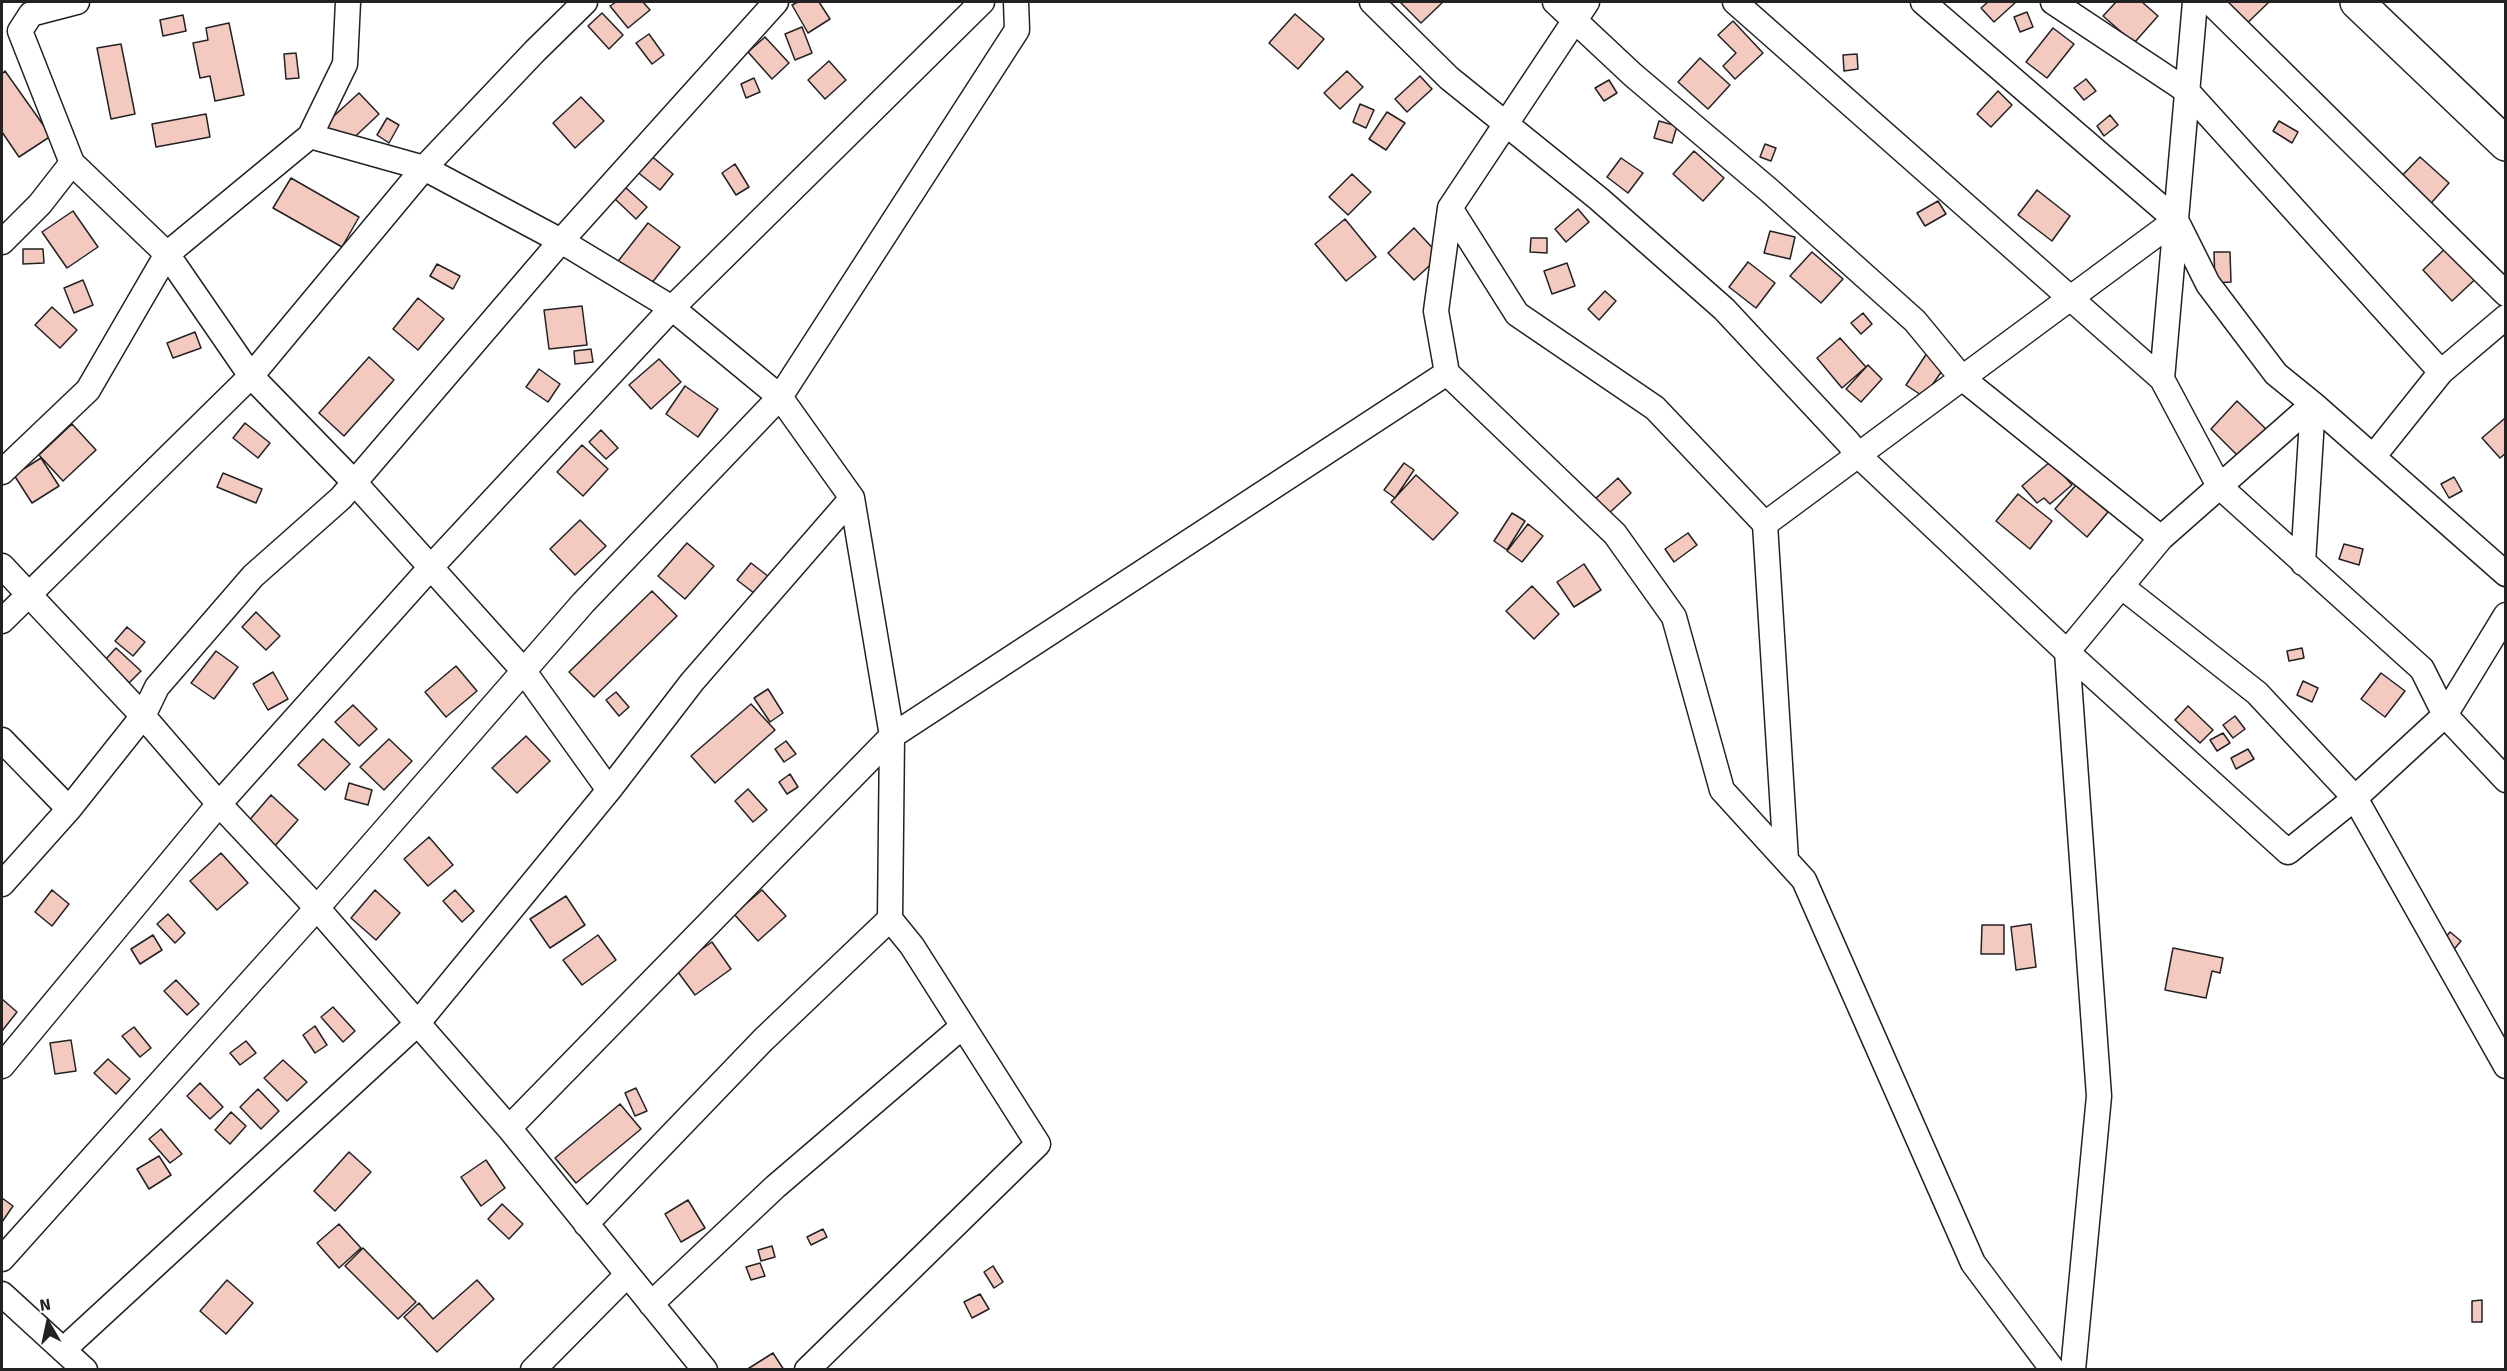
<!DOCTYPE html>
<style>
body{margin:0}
#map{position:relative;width:2507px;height:1371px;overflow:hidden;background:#fff;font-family:Signika,sans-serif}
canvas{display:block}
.frame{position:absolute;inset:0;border:3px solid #222;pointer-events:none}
.north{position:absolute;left:18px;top:1293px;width:60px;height:60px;-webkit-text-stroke:4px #fff;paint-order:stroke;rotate:351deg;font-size:16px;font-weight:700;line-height:24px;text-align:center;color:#222}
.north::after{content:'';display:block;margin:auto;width:21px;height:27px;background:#222;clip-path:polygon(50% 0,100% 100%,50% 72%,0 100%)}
</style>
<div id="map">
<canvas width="2507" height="1371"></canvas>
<div class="frame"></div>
<div class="north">N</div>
</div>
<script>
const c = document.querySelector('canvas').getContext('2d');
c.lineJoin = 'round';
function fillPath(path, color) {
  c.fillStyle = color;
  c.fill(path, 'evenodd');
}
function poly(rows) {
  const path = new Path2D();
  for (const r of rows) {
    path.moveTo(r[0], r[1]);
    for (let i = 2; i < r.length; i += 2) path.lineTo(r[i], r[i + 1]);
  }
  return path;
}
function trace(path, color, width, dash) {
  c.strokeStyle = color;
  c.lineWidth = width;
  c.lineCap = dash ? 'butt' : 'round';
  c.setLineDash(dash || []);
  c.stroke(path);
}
const building = poly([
 [616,2,643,2,650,10,628,28,610,6,616,2],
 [798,2,819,2,830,19,808,33,792,5,798,2],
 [1400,2,1443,2,1421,23,1400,2],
 [1988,2,2016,2,1994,22,1981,8,1988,2],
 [2116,2,2142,2,2158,16,2134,43,2103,16,2116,2],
 [2224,2,2269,2,2238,32,2224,2],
 [2027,12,2033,27,2020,32,2014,17,2027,12],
 [602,13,623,35,609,49,588,26,602,13],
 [1295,14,1324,39,1298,69,1269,43,1295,14],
 [183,15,186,31,163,36,160,20,183,15],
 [1733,21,1763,53,1735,79,1723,66,1736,53,1718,35,1733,21],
 [229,23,244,95,215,101,210,76,200,78,193,43,208,40,206,28,229,23],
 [802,27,812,53,795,60,785,34,802,27],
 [2053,28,2074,44,2047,78,2026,62,2053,28],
 [649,34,664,55,652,64,636,43,649,34],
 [765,37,789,63,772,79,748,52,765,37],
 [121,44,135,114,111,119,97,48,121,44],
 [296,53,299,78,286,79,284,54,296,53],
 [1857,54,1858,69,1844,71,1843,55,1857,54],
 [1700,58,1730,85,1708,109,1678,82,1700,58],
 [829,61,846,80,825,99,808,80,829,61],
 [5,71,51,136,19,157,2,132,2,74,5,71],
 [1347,71,1363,87,1340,109,1324,93,1347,71],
 [1420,76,1432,89,1407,112,1395,99,1420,76],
 [754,78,760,92,746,98,741,84,754,78],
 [2086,79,2096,91,2084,100,2074,88,2086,79],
 [1609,80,1617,93,1604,101,1595,88,1609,80],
 [1998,91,2012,105,1991,127,1977,114,1998,91],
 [359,93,379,114,344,147,324,125,359,93],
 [581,97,604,121,575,148,553,123,581,97],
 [1360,104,1374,110,1366,128,1353,122,1360,104],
 [1387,112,1405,123,1386,150,1369,139,1387,112],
 [206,114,210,137,156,147,152,124,206,114],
 [2110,115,2118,125,2104,136,2097,126,2110,115],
 [387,118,399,125,389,143,377,135,387,118],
 [1659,121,1677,126,1672,143,1654,138,1659,121],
 [2279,121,2298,132,2292,143,2273,131,2279,121],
 [1765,144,1776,148,1771,161,1760,157,1765,144],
 [1694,151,1724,178,1703,201,1673,174,1694,151],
 [649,154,673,174,660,190,636,171,649,154],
 [2420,157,2449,183,2425,210,2395,183,2420,157],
 [1621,158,1643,173,1628,193,1607,177,1621,158],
 [735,164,749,187,736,195,722,173,735,164],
 [1352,174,1371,192,1348,215,1329,197,1352,174],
 [291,178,359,217,342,247,273,208,291,178],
 [625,187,647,207,636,219,614,198,625,187],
 [2037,190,2070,216,2052,241,2018,215,2037,190],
 [1938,201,1946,214,1925,226,1917,213,1938,201],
 [1578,209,1589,222,1566,242,1555,229,1578,209],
 [73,211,98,247,67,268,42,232,73,211],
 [1345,219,1376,257,1346,281,1315,244,1345,219],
 [648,223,680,247,644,293,612,269,648,223],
 [1414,228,1440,256,1414,280,1388,253,1414,228],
 [1770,231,1795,237,1790,259,1764,253,1770,231],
 [1531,238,1547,238,1547,253,1530,252,1531,238],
 [2453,241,2483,272,2452,301,2423,270,2453,241],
 [23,249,43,249,44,263,23,264,23,249],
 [1812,252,1843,279,1821,303,1790,276,1812,252],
 [2214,252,2230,252,2231,282,2215,283,2214,252],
 [1748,262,1775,283,1756,308,1729,287,1748,262],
 [1567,263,1575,286,1552,294,1544,271,1567,263],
 [437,264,460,276,453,289,430,276,437,264],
 [83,280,93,305,74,313,64,288,83,280],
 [1605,291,1616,301,1599,320,1588,309,1605,291],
 [418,298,444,319,418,350,393,329,418,298],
 [582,306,587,345,549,349,544,310,582,306],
 [52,307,77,330,60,348,35,325,52,307],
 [1863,313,1872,324,1861,334,1851,323,1863,313],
 [195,332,201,348,173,358,167,343,195,332],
 [1840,338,1866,367,1842,388,1817,358,1840,338],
 [591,349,593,362,575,364,574,351,591,349],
 [1927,353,1946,365,1924,397,1906,385,1927,353],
 [369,357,394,380,344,436,319,413,369,357],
 [659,359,681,382,651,409,629,385,659,359],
 [1868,365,1882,379,1861,402,1846,389,1868,365],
 [539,369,560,384,548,402,526,387,539,369],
 [685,386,718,409,698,437,666,414,685,386],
 [2237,401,2267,430,2240,458,2211,429,2237,401],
 [2504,419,2506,421,2506,453,2500,458,2482,438,2504,419],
 [245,423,270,443,258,458,233,438,245,423],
 [72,424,96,450,63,481,39,455,72,424],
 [601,430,618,448,606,459,589,442,601,430],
 [582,445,608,469,583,496,557,472,582,445],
 [41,458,59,486,32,503,14,475,41,458],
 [2051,461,2072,485,2050,504,2044,498,2037,503,2022,486,2051,461],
 [1404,463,1414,470,1395,498,1384,490,1404,463],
 [223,473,262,489,256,503,217,487,223,473],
 [1416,475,1458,513,1433,540,1391,502,1416,475],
 [2454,477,2462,491,2449,498,2441,484,2454,477],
 [1618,478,1631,493,1608,514,1595,499,1618,478],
 [2076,485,2108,512,2087,537,2055,509,2076,485],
 [2018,494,2052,521,2030,549,1996,521,2018,494],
 [1512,513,1525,521,1507,550,1494,541,1512,513],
 [580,520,606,546,575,575,550,549,580,520],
 [1528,524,1543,536,1522,562,1507,551,1528,524],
 [1688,533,1697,545,1674,562,1665,549,1688,533],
 [687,543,714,566,685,599,658,576,687,543],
 [2344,544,2363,549,2359,565,2339,559,2344,544],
 [751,563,773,580,759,597,737,580,751,563],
 [1584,564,1601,590,1574,607,1557,582,1584,564],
 [1532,586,1559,614,1534,639,1506,611,1532,586],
 [652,591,677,616,594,697,569,672,652,591],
 [256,612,280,636,266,650,242,627,256,612],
 [127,627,145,642,133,656,115,641,127,627],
 [116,648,141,671,129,683,105,660,116,648],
 [2302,648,2304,658,2289,661,2287,651,2302,648],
 [216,651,238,667,214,699,191,683,216,651],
 [456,666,477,691,446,717,425,692,456,666],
 [273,672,288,699,268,710,253,684,273,672],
 [2381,673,2405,691,2385,717,2361,699,2381,673],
 [2303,681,2318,688,2312,702,2297,695,2303,681],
 [768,689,783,713,770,722,754,698,768,689],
 [616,692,629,707,619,716,606,700,616,692],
 [751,704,775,730,715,783,691,756,751,704],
 [353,705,377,729,359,746,335,722,353,705],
 [2188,706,2213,730,2200,743,2175,720,2188,706],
 [2235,716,2245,729,2233,738,2223,725,2235,716],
 [2223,733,2230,743,2217,751,2210,740,2223,733],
 [526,736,550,761,517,793,492,768,526,736],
 [323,739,350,764,325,790,298,765,323,739],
 [389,739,412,761,384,790,360,767,389,739],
 [786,741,796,754,784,762,775,749,786,741],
 [2248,749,2254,759,2236,769,2231,758,2248,749],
 [790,774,798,787,787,794,779,782,790,774],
 [349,783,372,790,368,805,345,799,349,783],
 [748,789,767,810,753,822,735,801,748,789],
 [271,795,298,820,273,848,246,824,271,795],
 [429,837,453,865,428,886,404,859,429,837],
 [221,853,248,883,217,910,190,881,221,853],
 [52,890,69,904,52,926,35,912,52,890],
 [375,890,400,913,376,940,351,918,375,890],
 [455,890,474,911,462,922,443,901,455,890],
 [762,890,786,916,758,941,734,914,762,890],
 [566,896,585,925,550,948,530,919,566,896],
 [168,914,185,933,175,943,157,924,168,914],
 [2031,924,2036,967,2016,970,2011,927,2031,924],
 [1982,925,2004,925,2004,954,1981,954,1982,925],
 [2450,932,2461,941,2445,960,2434,951,2450,932],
 [153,935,162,950,140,964,131,949,153,935],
 [598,935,616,960,582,985,563,960,598,935],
 [712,942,731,969,695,995,675,968,712,942],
 [2173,948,2223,958,2220,973,2212,971,2206,998,2165,990,2173,948],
 [176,980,199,1004,187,1015,164,991,176,980],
 [2,999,17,1012,2,1031,2,999],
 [333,1007,355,1031,343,1042,321,1017,333,1007],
 [315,1026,327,1045,315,1053,303,1035,315,1026],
 [134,1027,151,1048,140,1057,122,1036,134,1027],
 [71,1040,76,1071,55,1074,50,1043,71,1040],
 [246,1041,256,1053,240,1065,230,1053,246,1041],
 [108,1059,130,1079,116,1094,94,1073,108,1059],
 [283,1060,307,1082,287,1101,264,1078,283,1060],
 [200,1083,223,1107,210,1119,187,1096,200,1083],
 [636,1088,647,1111,635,1116,625,1093,636,1088],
 [258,1089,279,1111,261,1129,240,1107,258,1089],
 [620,1104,641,1129,576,1183,555,1158,620,1104],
 [231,1112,246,1126,230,1144,215,1130,231,1112],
 [161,1129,182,1154,170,1163,149,1139,161,1129],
 [349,1152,371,1172,335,1211,314,1191,349,1152],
 [159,1156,171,1175,149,1189,137,1169,159,1156],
 [486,1160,505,1188,481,1206,461,1177,486,1160],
 [2,1198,13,1206,2,1222,2,1198],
 [688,1200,705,1228,681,1242,665,1214,688,1200],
 [502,1204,523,1224,509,1239,488,1219,502,1204],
 [339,1224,361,1248,339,1268,317,1243,339,1224],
 [823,1229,827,1237,811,1245,807,1237,823,1229],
 [772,1246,775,1257,761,1261,758,1250,772,1246],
 [363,1248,416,1302,398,1319,345,1266,363,1248],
 [760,1263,765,1276,751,1280,746,1267,760,1263],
 [993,1266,1003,1282,994,1288,984,1272,993,1266],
 [227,1280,253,1303,226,1334,200,1311,227,1280],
 [477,1280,494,1299,437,1352,404,1317,419,1303,433,1319,477,1280],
 [980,1294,989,1309,972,1318,964,1302,980,1294],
 [2482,1300,2482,1322,2472,1322,2472,1301,2482,1300],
 [773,1353,784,1370,746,1370,773,1353]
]);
fillPath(building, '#f3c9c0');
trace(building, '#222', 1.5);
const minor = poly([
 [1372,2,1449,78,1599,199,1724,309,1848,442,1858,455,2067,652,2288,852,2355,798,2445,715,2506,615],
 [1555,2,1633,75,1770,191,1915,321,1962,378,2161,538],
 [1587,2,1450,208,1436,311,1447,373,1615,534,1674,617,1722,790,1804,880,1973,1263,2053,1370],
 [1735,2,2162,379,2219,486,2422,669,2445,715,2506,780],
 [1923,2,2176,220,2208,284,2276,374,2313,404,2303,563],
 [2053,2,2187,91,2441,372],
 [2210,2,2506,294],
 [310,136,424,168,535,51,585,2],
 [72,163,167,254,251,376,354,482,523,670,609,790],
 [1450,208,1517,314,1655,408,1765,524,1786,860],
 [2,242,40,204,72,163,20,31,31,14,77,2],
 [2162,379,2195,2],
 [2373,457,2441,372,2506,317],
 [2,472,88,390,167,254,310,136,345,64,348,2],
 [1765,524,2176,220],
 [2,566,143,716,219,804,317,908,509,1128,705,1370],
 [2121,586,2257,693,2355,798,2506,1066],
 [2,621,251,376,424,168,561,241,776,2],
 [2,740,69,809],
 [2,884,69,809,143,716,157,687,253,576,341,498,561,241,672,308,780,397,583,603,317,908,2,1259],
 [2,1066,219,804,431,567,672,308,982,2],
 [509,1128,892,736,1447,373],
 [586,1224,763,1040,890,919],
 [2,1294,85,1370],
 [651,1304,775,1187,963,1026],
 [63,1350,417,1024,609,790,692,682,852,498],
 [533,1370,626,1276],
 [807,1370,1038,1144,912,946,890,919,892,736,852,498,780,397,1017,30,1016,2],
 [2073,1370,2099,1096,2067,652,2161,538,2313,404,2506,574]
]);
const highway = poly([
 [2357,2,2506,144]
]);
trace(minor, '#222', 27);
trace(highway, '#222', 36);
trace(minor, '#fff', 24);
trace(highway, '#fff', 33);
</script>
